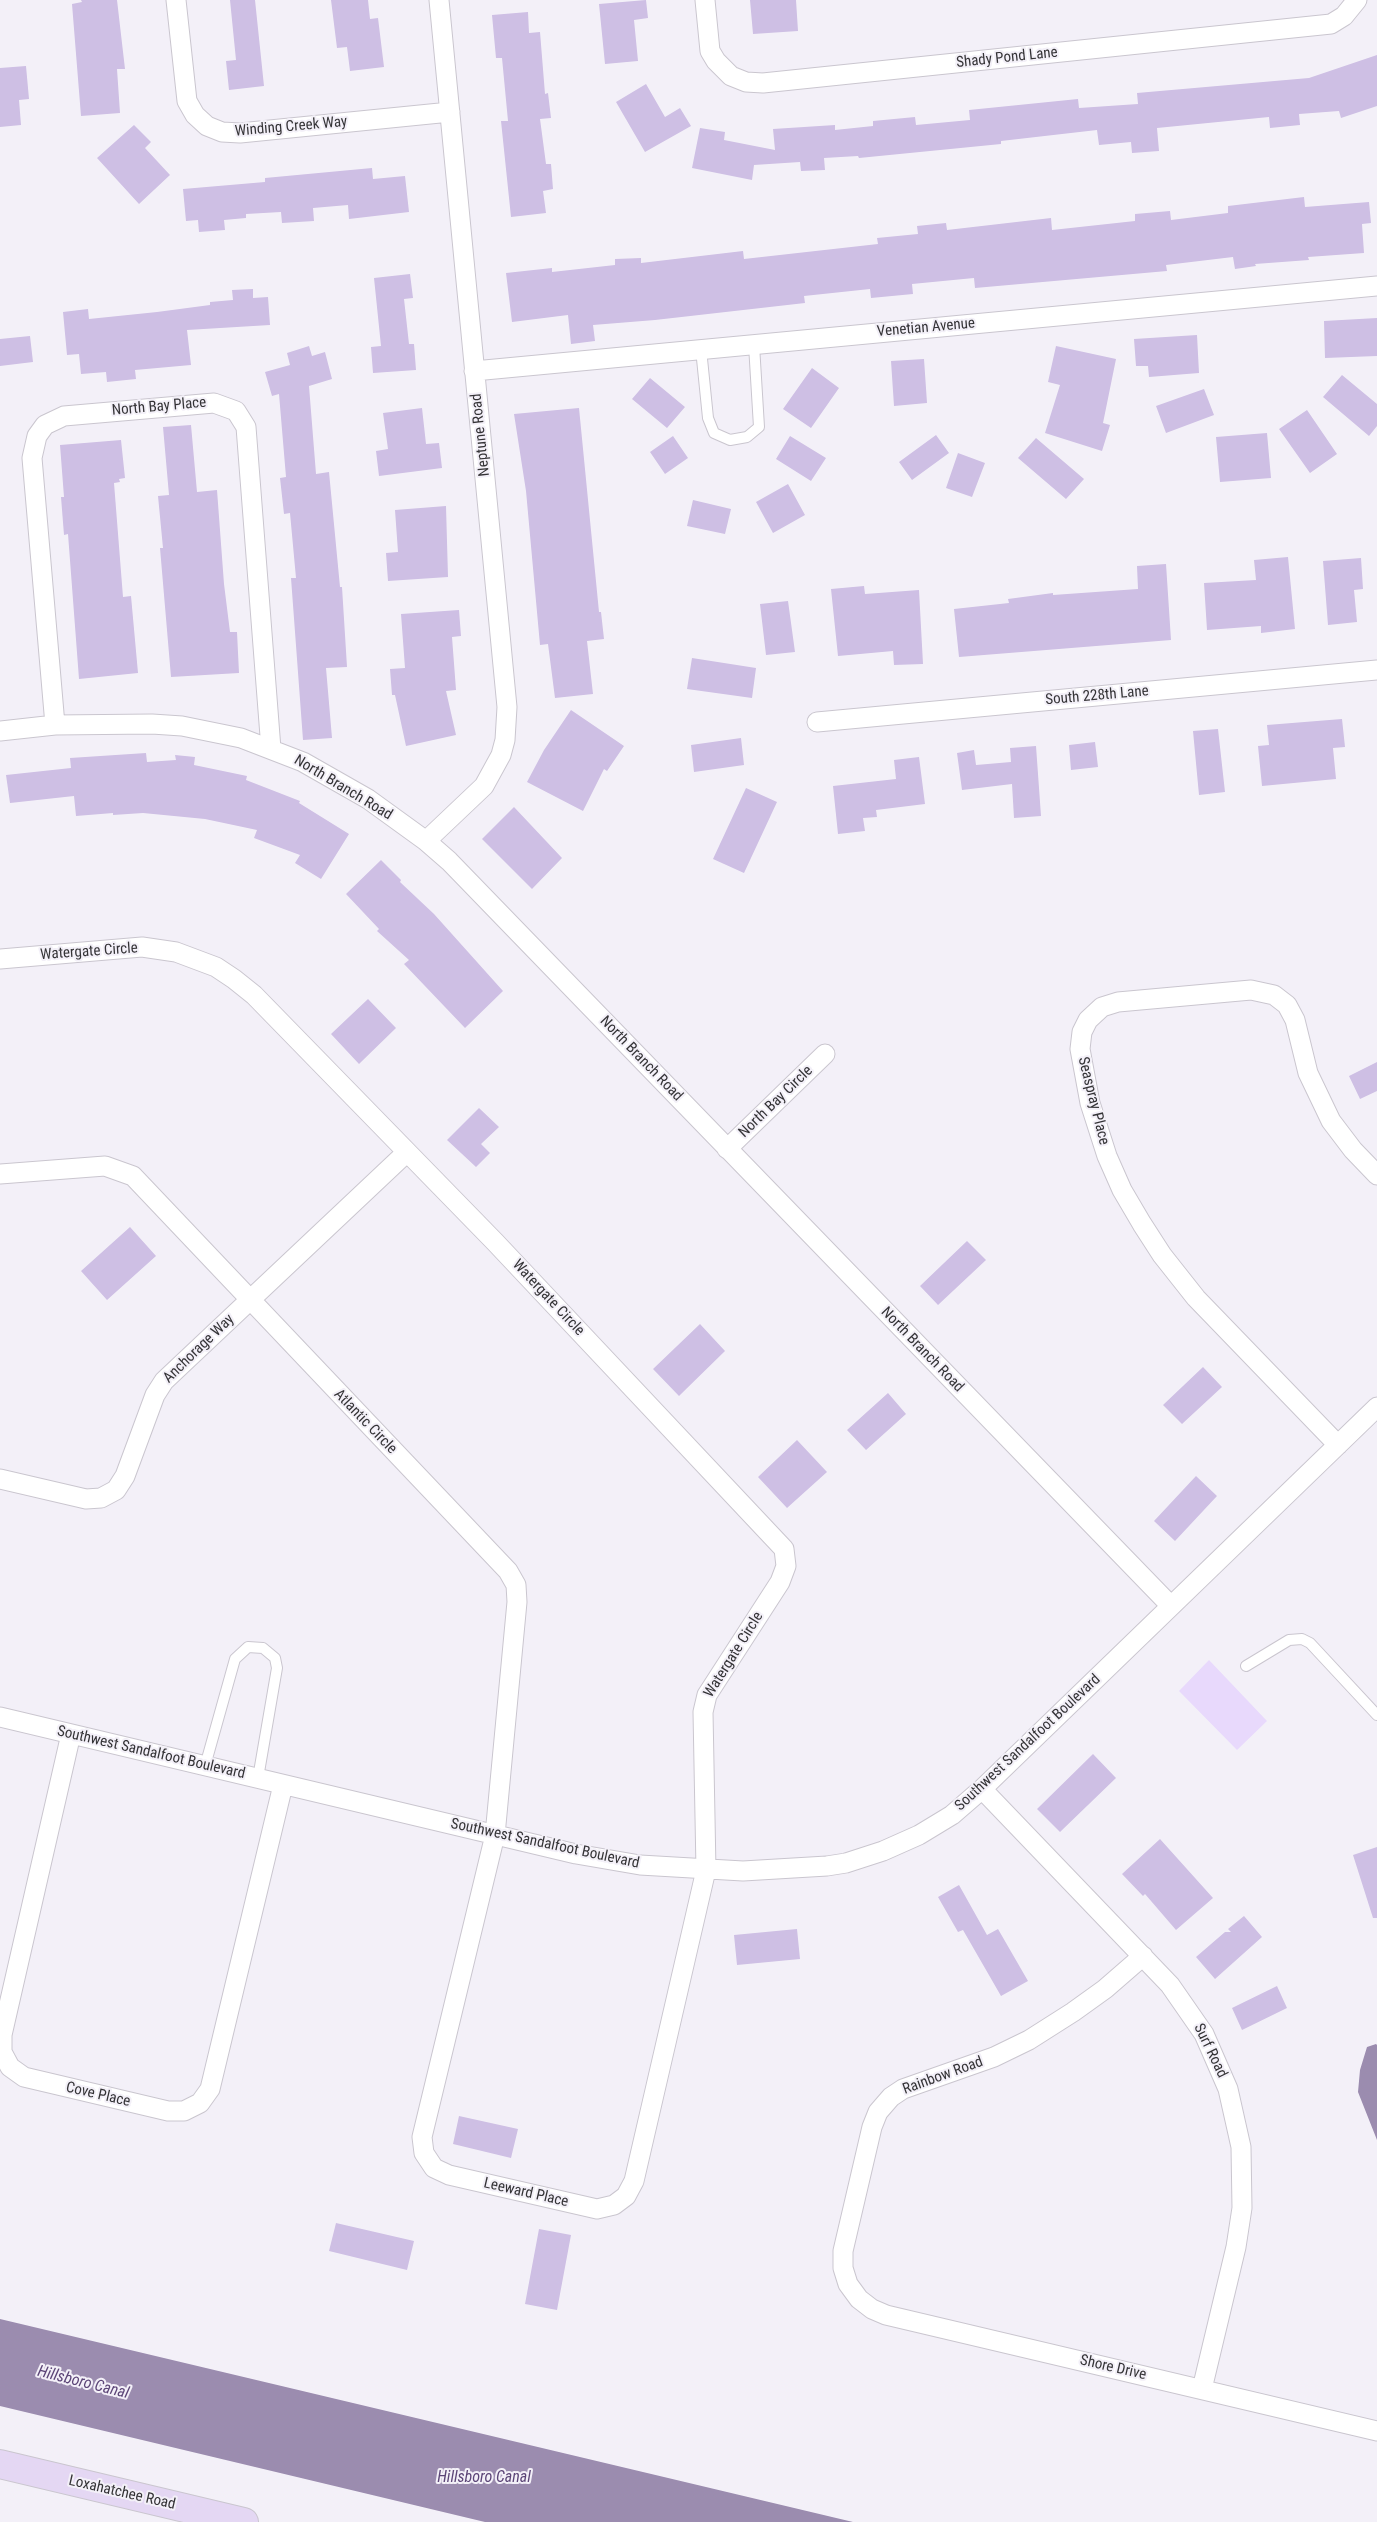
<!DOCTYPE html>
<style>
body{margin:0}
canvas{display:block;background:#f3f0f8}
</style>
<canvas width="1377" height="2522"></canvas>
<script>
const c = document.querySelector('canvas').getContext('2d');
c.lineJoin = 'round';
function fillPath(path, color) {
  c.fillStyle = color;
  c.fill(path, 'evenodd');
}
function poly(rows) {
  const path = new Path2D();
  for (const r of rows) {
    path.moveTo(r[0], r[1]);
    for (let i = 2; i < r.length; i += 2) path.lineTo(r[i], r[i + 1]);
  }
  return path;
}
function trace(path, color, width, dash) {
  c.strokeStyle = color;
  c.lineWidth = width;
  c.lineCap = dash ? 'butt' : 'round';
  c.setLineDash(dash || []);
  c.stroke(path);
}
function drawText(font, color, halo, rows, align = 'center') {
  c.font = font + ' "Roboto Condensed",sans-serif';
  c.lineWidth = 4;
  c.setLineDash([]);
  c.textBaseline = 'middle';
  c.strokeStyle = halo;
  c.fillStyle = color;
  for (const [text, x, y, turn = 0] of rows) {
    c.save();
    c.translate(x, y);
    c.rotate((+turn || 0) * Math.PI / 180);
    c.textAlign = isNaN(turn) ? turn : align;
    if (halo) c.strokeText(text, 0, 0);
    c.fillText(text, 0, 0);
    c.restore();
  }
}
fillPath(poly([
 [1209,1660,1267,1721,1237,1750,1179,1691]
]), '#e8d9fc');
fillPath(poly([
 [1376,2044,1377,2045,1377,2140,1358,2092,1360,2070,1367,2047],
 [0,2319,853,2522,485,2522,0,2406]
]), '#9b8caf');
fillPath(poly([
 [81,0,117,0,125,69,117,69,120,113,81,116,72,4,82,2],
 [230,0,255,0,264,86,229,90,226,61,236,60],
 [331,0,368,0,370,19,378,18,384,67,350,71,347,47,337,48],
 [646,0,648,18,634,20,638,61,605,64,599,4],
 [750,0,796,0,798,31,753,34],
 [528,12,529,33,540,32,545,94,548,93,551,118,540,119,546,164,551,164,553,189,543,191,546,213,511,217,501,121,508,121,502,58,496,58,492,15],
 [1377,55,1377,106,1341,118,1339,111,1299,114,1300,125,1270,128,1269,117,1157,128,1159,151,1132,153,1131,142,1099,145,1097,130,1001,141,1001,144,859,158,858,156,824,158,825,170,801,171,800,162,754,165,752,180,692,168,700,128,725,132,724,140,775,150,773,129,835,125,835,130,873,126,873,121,915,117,916,125,970,120,969,110,1078,99,1079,108,1138,104,1137,93,1309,78],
 [26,66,29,99,19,100,21,125,0,127,0,68],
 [646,84,665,117,680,108,691,126,645,152,616,102],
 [134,125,151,142,145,148,170,175,139,204,97,158],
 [372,168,373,179,405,176,409,212,349,219,348,205,313,208,314,221,282,223,281,212,246,214,246,218,224,220,225,230,199,232,198,220,186,221,183,189,265,182,265,178],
 [1304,197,1305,207,1369,202,1371,223,1362,224,1364,253,1308,257,1309,260,1255,264,1256,266,1235,269,1233,257,1166,265,1167,271,975,288,974,278,912,284,913,294,871,298,870,289,804,296,805,303,655,320,593,325,595,341,571,344,568,315,512,322,506,273,552,268,552,272,615,265,615,259,641,258,641,263,743,251,744,259,878,244,877,238,918,234,917,226,946,223,947,230,1051,218,1052,230,1135,221,1135,214,1170,211,1171,220,1228,213,1228,206],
 [410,274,413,298,404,299,409,344,414,344,416,370,373,373,371,347,381,346,374,278],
 [253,289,253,298,268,297,270,325,187,330,191,365,135,370,136,379,107,382,106,372,81,374,79,354,67,355,63,312,88,309,89,319,157,312,210,305,210,302,233,300,232,290],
 [1377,318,1377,356,1325,358,1324,321],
 [1197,335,1199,373,1149,377,1148,366,1136,366,1134,339],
 [30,336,33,362,0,366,0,339],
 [309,346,312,356,325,352,332,379,309,386,316,474,329,472,340,587,342,587,347,667,326,668,332,738,303,740,291,578,296,578,290,513,284,514,280,478,286,477,279,394,272,396,265,372,290,365,287,353],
 [1056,346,1116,359,1103,423,1110,425,1102,451,1045,433,1060,385,1048,382],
 [924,359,927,403,894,406,891,361],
 [812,368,839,388,811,428,783,409],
 [1342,375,1377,404,1377,426,1369,436,1323,397],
 [650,378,685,407,667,428,632,399],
 [1204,389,1214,415,1166,433,1156,406],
 [422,408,426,444,439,443,442,468,379,476,376,451,388,449,383,413],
 [579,408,599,612,601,612,604,639,587,641,593,694,555,698,548,644,540,645,526,491,514,414],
 [1307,410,1337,454,1310,473,1279,429],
 [191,425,197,492,217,490,224,584,230,632,237,632,239,673,171,677,160,548,163,548,158,496,169,495,163,427],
 [1267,433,1271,478,1220,482,1216,437],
 [936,435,949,453,912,480,899,462],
 [673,436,688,458,665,474,650,452],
 [790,436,826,458,811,481,776,459],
 [1036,438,1084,479,1066,499,1018,458],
 [121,440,125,478,119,479,120,482,114,483,123,597,131,596,138,673,79,679,68,534,64,535,61,497,64,497,60,445],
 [958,453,985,463,972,497,946,488],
 [788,484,805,515,773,533,756,502],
 [693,500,731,509,725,534,687,526],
 [446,506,448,577,388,581,386,553,398,552,395,510],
 [1288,557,1295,629,1261,633,1261,626,1207,630,1204,583,1256,580,1254,560],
 [1361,558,1363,589,1354,590,1357,622,1328,625,1323,561],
 [1166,564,1171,640,959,657,954,609,1009,603,1008,599,1053,593,1053,595,1138,589,1137,566],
 [864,586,865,594,919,590,923,664,894,665,893,651,838,656,831,589],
 [788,601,795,652,766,655,760,604],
 [459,610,461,636,452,637,456,690,446,691,456,735,406,746,395,695,392,695,390,669,405,668,401,614],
 [692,658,756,668,752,698,687,689],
 [571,710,624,746,607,771,604,769,583,811,527,782,544,750],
 [1342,719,1345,747,1333,748,1336,779,1262,786,1258,746,1269,745,1267,725],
 [1218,729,1225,792,1199,795,1193,731],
 [741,738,744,765,694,772,691,745],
 [1095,742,1098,767,1071,770,1069,745],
 [1036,746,1041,816,1014,818,1012,784,962,790,957,753,974,750,976,765,1011,762,1010,748],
 [146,753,147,762,176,760,175,755,195,757,194,765,247,776,246,780,300,801,299,803,349,834,321,879,295,863,300,855,254,838,257,830,205,819,143,813,113,815,113,813,76,816,74,796,10,803,6,775,71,768,70,758],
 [919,757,925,804,876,810,877,817,863,818,865,831,838,834,833,786,896,779,894,760],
 [746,788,777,802,744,873,713,859],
 [514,807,562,858,532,889,482,839],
 [381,860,401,880,400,882,434,914,503,991,465,1028,404,964,409,960,377,931,379,929,346,894],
 [368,999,396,1028,359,1064,331,1034],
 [1377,1062,1377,1091,1360,1099,1349,1076],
 [479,1108,499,1127,481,1144,490,1153,476,1167,447,1140],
 [130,1227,156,1256,107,1300,81,1271],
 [967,1241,986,1260,938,1305,920,1286],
 [700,1324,725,1351,679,1396,653,1369],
 [1203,1367,1222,1387,1182,1424,1163,1405],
 [888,1393,906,1414,866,1450,847,1430],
 [797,1440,827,1472,787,1508,758,1477],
 [1196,1476,1217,1496,1175,1541,1154,1521],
 [1093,1754,1116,1778,1060,1832,1037,1809],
 [1160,1839,1213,1898,1176,1930,1145,1894,1143,1896,1122,1874],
 [1377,1847,1377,1918,1373,1918,1353,1855],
 [959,1885,987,1935,998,1929,1028,1981,1001,1996,963,1930,958,1932,938,1897],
 [1244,1916,1262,1937,1215,1979,1196,1957,1225,1932,1231,1932,1228,1929],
 [797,1929,800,1959,737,1965,734,1935],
 [1277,1986,1287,2008,1242,2030,1232,2008],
 [459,2116,518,2129,511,2158,453,2144],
 [336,2223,414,2241,407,2270,329,2251],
 [539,2229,571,2235,557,2310,525,2304]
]), '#cebfe4');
const service = poly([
 [701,349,708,418,714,433,730,440,747,437,759,427,754,345],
 [1246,1666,1289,1640,1302,1639,1310,1643,1377,1715],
 [205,1766,235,1659,248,1647,263,1648,275,1658,277,1668,258,1778]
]);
const minor = poly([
 [176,0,187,101,195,115,207,126,222,132,240,133,450,112],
 [705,0,710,51,716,61,731,76,746,82,763,83,1331,24,1344,16,1357,0],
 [474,371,1377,286],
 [817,722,1377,670],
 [55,725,32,458,37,436,45,425,64,416,214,403,236,411,246,427,271,749],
 [0,731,55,725,152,724,182,726,241,738,303,762,368,799,426,841,449,861,1171,1606],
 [426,841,484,786,501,755,505,740,507,707,439,0],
 [0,959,142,947,176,952,216,967,234,979,254,995,495,1242,784,1549,786,1566,780,1582,707,1695,703,1712,706,1870,634,2181,626,2196,614,2205,597,2209,449,2175,434,2168,424,2153,422,2137,495,1835,517,1602,516,1585,508,1571,133,1176,105,1166,0,1174],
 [727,1149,825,1054],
 [1338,1445,1196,1298,1162,1255,1142,1224,1122,1190,1107,1156,1090,1103,1080,1049,1082,1032,1088,1020,1102,1007,1118,1002,1251,990,1274,995,1287,1005,1295,1020,1308,1073,1331,1121,1353,1150,1377,1175],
 [0,1479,86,1499,101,1498,116,1490,125,1476,155,1395,164,1381,407,1152],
 [0,1717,576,1854,640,1865,743,1871,827,1866,846,1863,883,1851,919,1835,952,1815,982,1789,1377,1407],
 [71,1734,2,2035,2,2052,10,2067,24,2077,168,2111,184,2111,200,2103,210,2089,283,1785],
 [982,1789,1170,1985,1204,2034,1228,2089,1241,2147,1242,2208,1236,2247,1202,2389],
 [1143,1956,1105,1989,1073,2012,1029,2040,994,2057,903,2089,891,2097,878,2112,872,2127,843,2251,843,2268,848,2284,859,2299,872,2309,886,2315,1377,2431]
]);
const secondary = poly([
 [0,2464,244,2522]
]);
trace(service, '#cac6cf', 12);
trace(minor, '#cac6cf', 21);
trace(secondary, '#cac6cf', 30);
trace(service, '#fff', 10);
trace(minor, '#fff', 19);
trace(secondary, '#e4d7f3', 28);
drawText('15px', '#343336', '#f3f0f8', [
 ["Shady Pond Lane",1007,58,-6],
 ["Winding Creek Way",291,127,-5],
 ["Venetian Avenue",926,328,-5],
 ["North Bay Place",159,407,-5],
 ["Neptune Road",481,435,-96],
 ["South 228th Lane",1097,696,-5],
 ["North Branch Road",343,788,31],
 ["Watergate Circle",89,952,-4],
 ["North Branch Road",641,1059,46],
 ["Seaspray Place",1093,1101,76],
 ["North Bay Circle",776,1102,-44],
 ["Watergate Circle",548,1298,47],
 ["Anchorage Way",199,1349,-44],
 ["North Branch Road",922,1350,46],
 ["Atlantic Circle",365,1422,46],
 ["Watergate Circle",734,1655,-58],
 ["Southwest Sandalfoot Boulevard",1028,1743,-43],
 ["Southwest Sandalfoot Boulevard",151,1753,13],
 ["Southwest Sandalfoot Boulevard",545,1844,12],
 ["Surf Road",1210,2051,64],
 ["Rainbow Road",943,2076,-20],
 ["Cove Place",98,2095,13],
 ["Leeward Place",526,2193,13],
 ["Shore Drive",1113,2368,13],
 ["Loxahatchee Road",122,2493,13]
]);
drawText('italic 16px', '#5c4577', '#f3f0f8', [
 ["Hillsboro Canal",83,2383,14],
 ["Hillsboro Canal",484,2478]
]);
</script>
